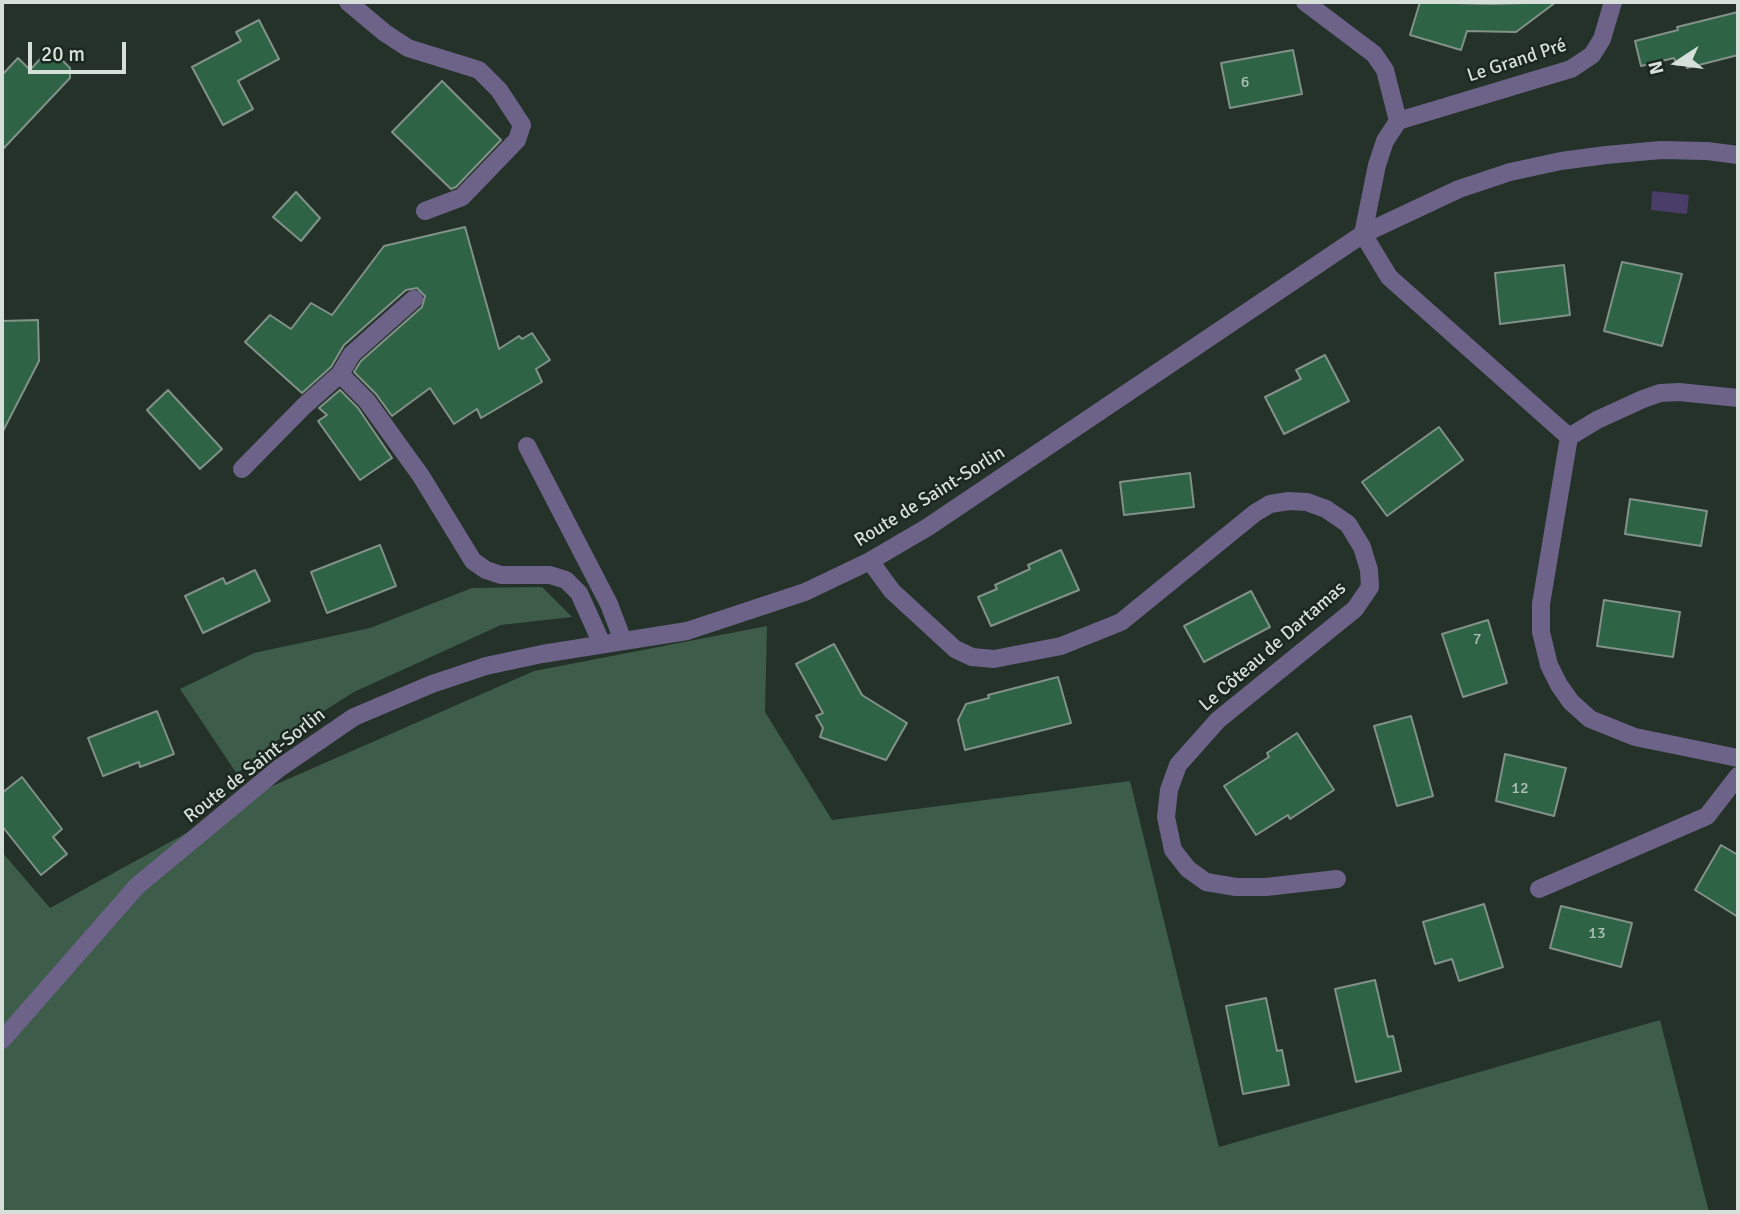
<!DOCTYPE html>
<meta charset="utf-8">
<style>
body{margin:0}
#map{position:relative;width:1740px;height:1214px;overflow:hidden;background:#243229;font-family:Signika,sans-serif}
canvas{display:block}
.frame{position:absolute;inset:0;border:4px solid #d6dfd9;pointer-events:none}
.north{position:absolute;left:1642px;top:28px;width:70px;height:70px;-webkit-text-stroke:5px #1a281f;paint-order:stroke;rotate:257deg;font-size:19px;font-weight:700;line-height:28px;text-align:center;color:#d6dfd9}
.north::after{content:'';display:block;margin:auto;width:24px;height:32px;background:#d6dfd9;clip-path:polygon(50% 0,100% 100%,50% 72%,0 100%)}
.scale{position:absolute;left:28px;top:42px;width:98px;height:32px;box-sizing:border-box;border:4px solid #d6dfd9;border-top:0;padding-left:9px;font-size:21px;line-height:24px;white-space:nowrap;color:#d6dfd9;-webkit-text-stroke:5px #1a281f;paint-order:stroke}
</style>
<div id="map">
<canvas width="1740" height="1214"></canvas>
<div class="frame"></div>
<div class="north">N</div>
<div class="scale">20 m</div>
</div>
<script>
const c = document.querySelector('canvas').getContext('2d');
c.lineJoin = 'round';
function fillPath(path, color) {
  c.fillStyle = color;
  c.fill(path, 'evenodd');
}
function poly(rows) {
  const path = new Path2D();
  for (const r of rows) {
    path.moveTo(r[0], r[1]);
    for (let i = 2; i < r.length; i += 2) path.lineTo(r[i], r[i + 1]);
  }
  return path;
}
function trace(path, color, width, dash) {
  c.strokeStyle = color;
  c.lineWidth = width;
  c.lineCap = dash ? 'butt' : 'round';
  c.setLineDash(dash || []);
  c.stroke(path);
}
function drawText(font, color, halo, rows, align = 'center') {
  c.font = font + ' Signika,sans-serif';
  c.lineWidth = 5;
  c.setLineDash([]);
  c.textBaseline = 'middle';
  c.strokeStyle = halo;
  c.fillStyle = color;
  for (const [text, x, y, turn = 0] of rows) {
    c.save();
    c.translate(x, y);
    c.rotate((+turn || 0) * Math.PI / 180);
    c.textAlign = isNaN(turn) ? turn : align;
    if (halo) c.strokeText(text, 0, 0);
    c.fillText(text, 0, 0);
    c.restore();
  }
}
fillPath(poly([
 [542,587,572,617,501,625,354,692,270,745,237,774,180,689,254,653,370,628,472,588],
 [767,626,765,712,832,820,1130,781,1219,1147,1660,1020,1709,1212,2,1212,2,852,50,908,270,787,534,671]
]), '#3d5c4a');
fillPath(poly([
 [1652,191,1689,195,1687,214,1651,210]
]), '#4b3d6a');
const building = poly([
 [1420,2,1491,4,1556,2,1516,32,1467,31,1461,50,1410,35,1420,2],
 [1738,12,1738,55,1687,68,1686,63,1677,65,1674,58,1641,66,1635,41,1678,30,1677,27,1738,12],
 [259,20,279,59,238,81,253,109,223,125,192,67,241,41,236,32,259,20],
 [50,48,70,68,70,78,2,150,2,75,18,58,30,70,50,48],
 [1293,50,1302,94,1230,108,1221,63,1293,50],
 [442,81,501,140,456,187,451,189,392,132,442,81],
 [296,192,320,218,301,241,273,217,296,192],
 [465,227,499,349,519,336,522,339,532,333,550,360,536,369,542,382,481,418,477,409,454,424,430,388,392,416,376,394,354,372,361,361,422,307,425,296,417,288,406,290,344,345,331,367,302,393,245,342,270,315,291,329,311,303,332,315,384,246,465,227],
 [1622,262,1682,274,1662,346,1604,331,1622,262],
 [1564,265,1570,315,1500,324,1495,273,1564,265],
 [38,320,39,361,2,433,2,321,38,320],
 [1325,355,1349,401,1284,434,1265,397,1301,379,1296,370,1325,355],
 [168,390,222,449,200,469,147,410,168,390],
 [340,390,358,408,392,458,360,480,318,421,327,415,319,408,340,390],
 [1439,427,1463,460,1387,516,1362,482,1439,427],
 [1190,473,1194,507,1124,515,1120,482,1190,473],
 [1630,499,1707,511,1701,546,1625,534,1630,499],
 [380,545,396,586,327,613,311,572,380,545],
 [1061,550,1079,590,991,626,978,597,997,589,995,585,1030,569,1028,565,1061,550],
 [255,570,270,601,203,633,185,596,223,578,226,584,255,570],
 [1251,591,1270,627,1204,662,1184,626,1251,591],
 [1604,600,1680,612,1673,657,1597,646,1604,600],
 [1488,620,1507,683,1463,697,1442,634,1488,620],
 [834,644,862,695,907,723,886,760,820,737,823,728,816,716,823,713,796,664,834,644],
 [1058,677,1071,723,965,750,958,720,966,704,989,698,988,695,1058,677],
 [157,711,174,754,140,767,139,762,103,776,88,738,157,711],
 [1411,716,1433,796,1397,806,1374,726,1411,716],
 [1297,733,1334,790,1290,819,1288,815,1256,835,1224,786,1269,757,1267,753,1297,733],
 [1505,754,1566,768,1554,816,1496,801,1505,754],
 [22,777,62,829,53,837,67,854,41,875,2,826,2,793,22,777],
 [1721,845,1738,855,1738,917,1695,890,1721,845],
 [1484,904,1503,967,1459,981,1452,959,1435,964,1423,922,1484,904],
 [1561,906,1632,923,1621,967,1550,948,1561,906],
 [1375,980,1388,1037,1393,1036,1401,1071,1356,1082,1335,989,1375,980],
 [1266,998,1277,1051,1282,1050,1289,1085,1243,1094,1226,1006,1266,998]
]);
fillPath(building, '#2e6346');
trace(building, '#829288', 2);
trace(poly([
 [348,2,385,33,408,48,479,70,499,90,522,125,517,140,462,197,425,211],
 [1305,2,1374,54,1385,70,1398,121,1385,141,1377,165,1363,234,1389,277,1569,437],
 [1398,121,1571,69,1592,55,1602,39,1613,2],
 [414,299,352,354,340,374,367,401,421,476,473,561,486,570,501,575,550,575,566,580,579,593,602,644],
 [1738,398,1679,392,1660,393,1643,399,1597,420,1569,437,1541,604,1541,632,1549,665,1559,685,1571,702,1590,719,1635,737,1738,758],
 [527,446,609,604,623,641],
 [242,469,304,406,340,374],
 [870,561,892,591,955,649,972,657,994,659,1061,646,1121,622,1255,513,1270,504,1289,501,1307,502,1326,509,1348,524,1362,547,1369,570,1370,587,1355,609,1218,720,1178,765,1169,790,1166,817,1173,850,1188,869,1206,882,1236,887,1266,887,1337,879],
 [1539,889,1707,816,1738,776],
 [2,1040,137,886,278,769,354,717,432,684,486,666,542,654,687,631,805,592,870,561,928,527,1363,234,1459,189,1510,172,1561,161,1606,155,1661,150,1707,151,1738,155]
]), '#6d6288', 18);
drawText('16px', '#acc0b4', null, [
 ["6",1245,83],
 ["7",1477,640],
 ["12",1520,789],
 ["13",1597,934]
]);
drawText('19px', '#d6dfd9', '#1a281f', [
 ["Le Grand Pré",1517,61,-18],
 ["Route de Saint-Sorlin",930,497,-32],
 ["Le Côteau de Dartamas",1273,647,-41],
 ["Route de Saint-Sorlin",255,766,-38]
]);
</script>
